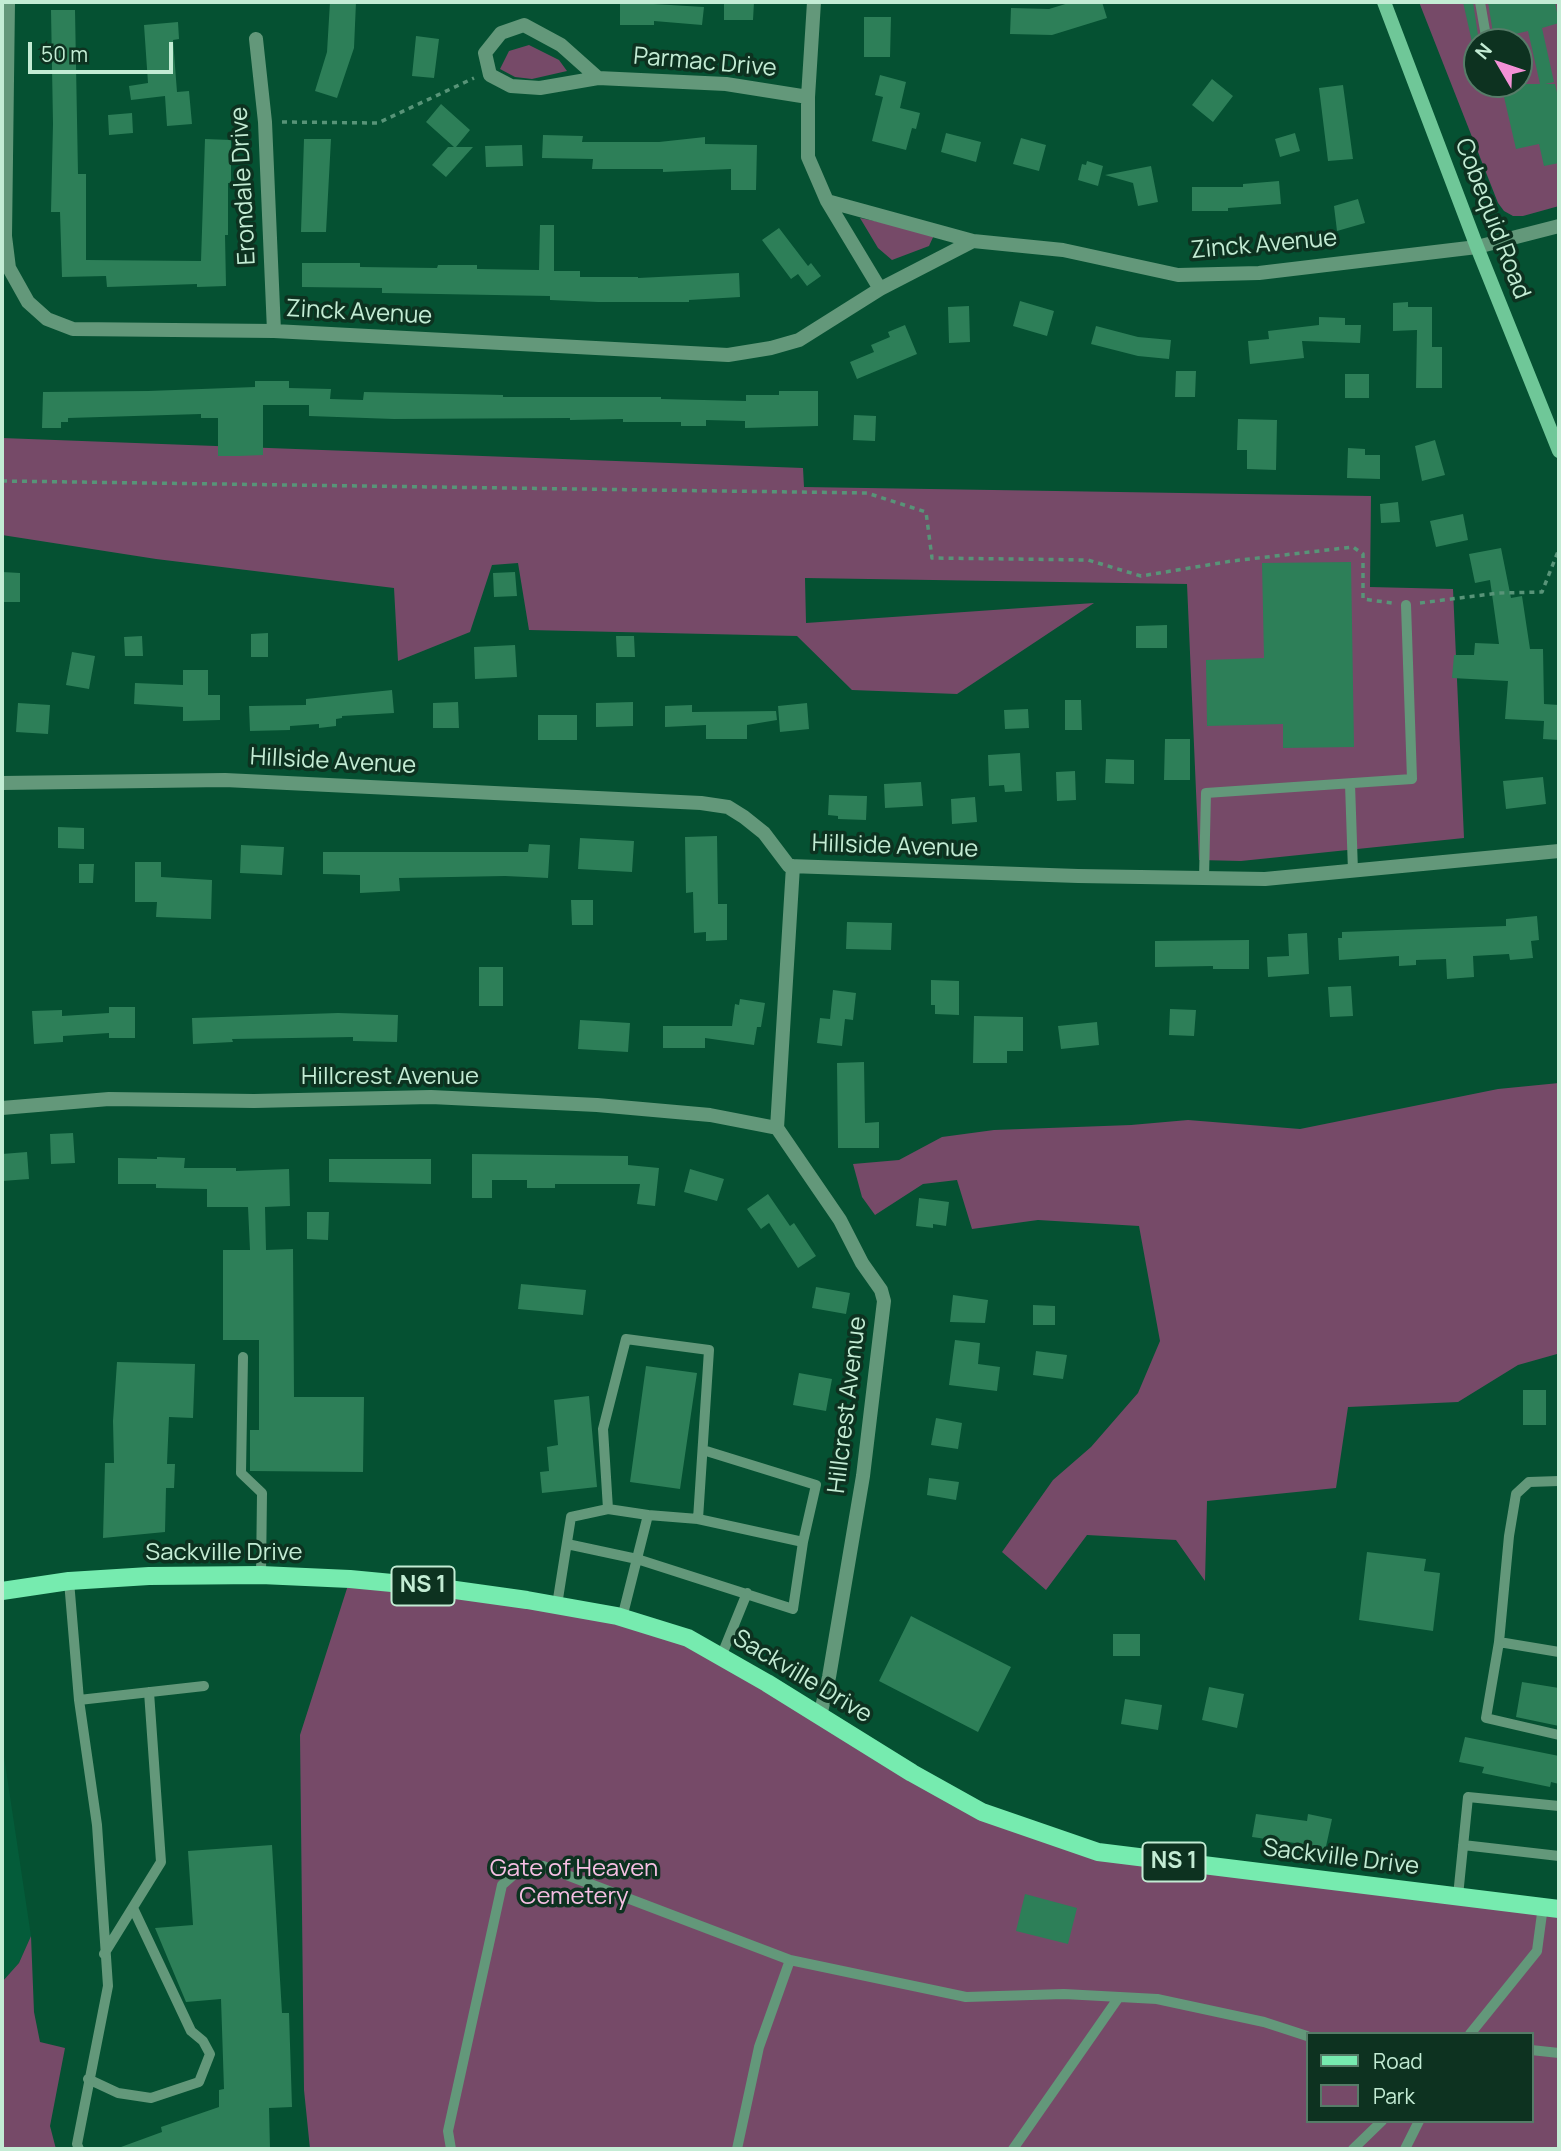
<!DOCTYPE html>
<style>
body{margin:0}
#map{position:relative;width:1561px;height:2151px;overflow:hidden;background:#055132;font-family:Manrope,sans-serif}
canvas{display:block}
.frame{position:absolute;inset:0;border:4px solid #c3ecd4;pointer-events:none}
.legend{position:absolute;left:1306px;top:2032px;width:228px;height:91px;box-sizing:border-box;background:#0d3220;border:2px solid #567c68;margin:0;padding:9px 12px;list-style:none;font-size:21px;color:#c3ecd4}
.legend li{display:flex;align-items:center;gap:14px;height:35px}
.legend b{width:35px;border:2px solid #567c68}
.north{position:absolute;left:1463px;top:28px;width:70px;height:70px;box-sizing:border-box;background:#0d3220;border:2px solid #567c68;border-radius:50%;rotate:309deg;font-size:19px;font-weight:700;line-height:28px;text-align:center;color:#c3ecd4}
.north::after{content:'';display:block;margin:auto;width:24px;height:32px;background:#f391d6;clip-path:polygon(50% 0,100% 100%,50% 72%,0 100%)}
.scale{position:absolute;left:28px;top:42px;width:145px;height:32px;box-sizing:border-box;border:4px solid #c3ecd4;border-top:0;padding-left:9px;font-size:21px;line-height:24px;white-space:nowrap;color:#c3ecd4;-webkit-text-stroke:5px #0d3220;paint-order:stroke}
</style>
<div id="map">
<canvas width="1561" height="2151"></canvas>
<div class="frame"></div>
<ul class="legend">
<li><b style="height:9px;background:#76ebaf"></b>Road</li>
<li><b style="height:19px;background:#764a68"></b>Park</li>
</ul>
<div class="north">N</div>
<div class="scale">50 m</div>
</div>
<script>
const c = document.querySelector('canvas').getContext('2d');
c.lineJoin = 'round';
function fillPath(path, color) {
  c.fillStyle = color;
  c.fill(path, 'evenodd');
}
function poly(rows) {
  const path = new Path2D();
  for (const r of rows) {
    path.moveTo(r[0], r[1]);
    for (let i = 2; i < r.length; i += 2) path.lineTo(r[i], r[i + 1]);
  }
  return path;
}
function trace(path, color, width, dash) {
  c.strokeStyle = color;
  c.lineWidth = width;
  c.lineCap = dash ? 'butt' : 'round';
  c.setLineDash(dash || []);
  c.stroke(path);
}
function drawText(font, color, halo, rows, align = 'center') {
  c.font = font + ' Manrope,sans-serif';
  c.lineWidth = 7;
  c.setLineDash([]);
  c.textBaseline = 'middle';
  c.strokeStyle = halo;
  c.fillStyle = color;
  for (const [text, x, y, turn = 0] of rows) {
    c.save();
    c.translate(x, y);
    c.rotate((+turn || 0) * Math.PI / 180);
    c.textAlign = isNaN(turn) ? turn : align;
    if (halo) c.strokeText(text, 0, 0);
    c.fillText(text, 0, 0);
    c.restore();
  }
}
fillPath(poly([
 [2,1743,31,1936,19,1963,2,1982]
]), '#045c3a');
fillPath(poly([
 [1419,2,1559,2,1559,206,1523,216,1513,216,1504,211,1498,203],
 [1477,42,1519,42,1519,84,1477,84],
 [529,45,559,60,567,71,532,79,515,77,500,69,509,51],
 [860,218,935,233,929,246,892,260,878,248],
 [2,438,803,468,804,487,1371,496,1370,587,1453,589,1464,838,1241,861,1199,860,1187,584,805,578,806,623,1094,603,957,694,852,690,797,636,529,630,518,563,492,565,470,632,398,661,394,588,156,559,2,535],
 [1559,1083,1559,1359,1557,1354,1518,1365,1458,1402,1348,1407,1336,1488,1207,1501,1205,1581,1176,1540,1087,1535,1046,1590,1002,1552,1053,1480,1091,1447,1138,1393,1160,1341,1139,1226,1038,1220,972,1229,957,1180,923,1184,875,1215,862,1197,853,1164,899,1160,942,1137,994,1130,1131,1125,1188,1120,1300,1129,1498,1089],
 [350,1579,434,1587,688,1638,912,1773,1098,1852,1559,1909,1559,2149,310,2149,304,2090,300,1735],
 [1307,2034,1531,2034,1531,2121,1307,2121],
 [31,1936,34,2012,40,2042,65,2048,50,2126,56,2149,2,2149,2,1982,19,1963]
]), '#764a68');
fillPath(poly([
 [330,2,356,2,354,48,337,98,315,91,327,52],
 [620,2,704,7,702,25,654,21,654,25,620,25],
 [724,2,754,2,753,20,724,20],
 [1072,2,1102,2,1107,18,1052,35,1010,34,1011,8,1049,9],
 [1463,2,1473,2,1479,42,1472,42],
 [1488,2,1555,2,1559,23,1542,28,1554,82,1545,84,1555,84,1559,101,1559,163,1544,166,1539,144,1516,149,1501,84,1540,84,1528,31,1494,39],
 [51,10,75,10,78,174,86,174,86,260,201,261,205,139,231,140,231,183,228,183,228,235,225,235,226,286,197,287,197,284,107,287,106,276,62,277,60,212,51,212,53,124],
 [864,17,891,17,890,57,864,57],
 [178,22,179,39,173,40,177,92,189,91,192,124,167,126,165,96,131,100,129,86,148,83,144,25],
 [416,36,439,39,434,78,412,76],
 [880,75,906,82,900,108,920,113,916,129,912,128,906,150,872,141,883,97,875,95],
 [1212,79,1233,96,1213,122,1192,105],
 [1343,85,1353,159,1328,161,1319,88],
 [441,104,470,130,456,147,473,147,446,177,432,165,448,147,454,147,426,122],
 [132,113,133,133,109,135,108,115],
 [946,133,981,142,976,162,941,152],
 [1295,133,1300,151,1280,157,1275,139],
 [543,135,583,136,582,142,659,142,705,137,705,144,757,145,756,190,731,190,731,169,663,172,663,169,592,169,593,159,542,158],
 [1021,138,1046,145,1039,171,1013,164],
 [304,139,331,139,326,232,301,232],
 [522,145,523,166,486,167,485,146],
 [1087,161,1103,166,1098,186,1078,180,1082,164,1086,165],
 [1151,166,1158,202,1138,206,1133,183,1105,175],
 [1279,181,1281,204,1228,208,1228,211,1192,211,1192,187,1243,187,1243,184],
 [1358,199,1365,223,1337,231,1334,206],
 [540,225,554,225,554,271,580,271,580,277,638,277,638,278,739,273,740,297,689,300,689,302,598,302,550,300,550,296,382,293,382,288,302,287,302,263,360,263,360,267,437,268,438,265,477,265,477,269,539,270],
 [779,228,808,266,811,263,821,276,807,286,798,274,791,279,762,240],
 [1020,301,1054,311,1047,336,1013,326],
 [1408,302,1408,307,1432,307,1432,347,1442,347,1442,388,1416,388,1417,330,1393,331,1393,303],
 [969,306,970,342,949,343,948,307],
 [1319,317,1345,318,1345,325,1361,325,1360,343,1302,341,1304,358,1250,364,1248,341,1269,339,1268,331,1319,325],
 [905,325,917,354,857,379,850,362,874,352,871,345,890,337,888,332],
 [1096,326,1138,337,1171,340,1169,359,1138,356,1091,344],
 [1176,371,1196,371,1195,397,1175,397],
 [1345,374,1369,374,1369,398,1345,398],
 [255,381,289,381,289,388,331,389,330,399,363,400,364,392,503,395,503,397,661,397,661,399,746,401,746,395,779,395,779,391,818,391,818,426,745,428,745,421,706,420,706,426,681,426,681,422,623,422,623,419,570,420,570,418,394,419,309,416,309,405,263,405,263,455,239,456,218,456,218,418,201,418,201,414,68,418,68,422,61,422,61,428,42,428,43,392,148,391,255,387],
 [854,415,876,416,875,441,853,440],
 [1238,419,1277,420,1276,470,1247,469,1247,450,1237,450],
 [1435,440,1445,475,1422,481,1415,446],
 [1348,448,1365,449,1365,455,1380,455,1380,479,1347,478],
 [1398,502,1400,522,1381,523,1380,504],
 [1463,514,1468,540,1436,547,1430,521],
 [1501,548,1511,598,1522,596,1530,649,1543,649,1544,704,1559,705,1559,740,1543,739,1544,721,1505,719,1508,681,1452,678,1454,655,1474,655,1475,643,1499,644,1490,580,1475,583,1469,554],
 [1351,562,1354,747,1283,748,1283,724,1207,726,1206,660,1264,658,1262,563],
 [2,572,20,573,20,602,2,602],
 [515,572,517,596,494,597,493,573],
 [1167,625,1167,648,1136,648,1136,626],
 [268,633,268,657,251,657,251,634],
 [142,636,143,656,125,656,124,637],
 [616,636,634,636,635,657,617,657],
 [515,645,517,677,475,679,474,647],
 [72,652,95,656,89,689,66,685],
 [183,670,208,670,208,695,220,695,220,720,183,721,183,707,134,704,135,683,183,685],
 [392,690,394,713,342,716,342,718,336,719,336,726,319,728,319,724,290,726,290,730,250,731,249,706,306,705,306,699],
 [1065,700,1081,700,1082,730,1065,730],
 [458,702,459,728,433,728,433,703],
 [633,702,633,726,596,727,596,703],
 [18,703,50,705,48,734,16,732],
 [807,703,809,729,780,732,778,706],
 [692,705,692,712,776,711,777,720,747,725,747,739,706,739,706,725,665,727,665,706],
 [1028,709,1029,728,1005,729,1004,710],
 [538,715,577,715,577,740,538,740],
 [1165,739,1190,739,1190,780,1164,780],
 [1020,753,1022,791,1005,792,1004,785,989,786,988,755],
 [1106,759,1134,760,1134,784,1105,783],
 [1075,771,1076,800,1057,801,1056,772],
 [1543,777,1546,804,1506,809,1503,781],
 [921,782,923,806,885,808,884,784],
 [829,795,867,796,866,820,838,819,838,816,828,815],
 [975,797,977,822,952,824,951,799],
 [58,827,84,828,84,849,58,848],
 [717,836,718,904,727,904,727,940,706,941,706,932,694,933,693,892,686,893,685,837],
 [580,838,634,841,632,872,578,869],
 [529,844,550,845,548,878,505,876,399,878,400,891,360,893,360,875,323,874,323,852,528,852],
 [241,845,284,847,282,875,240,873],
 [135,862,161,862,161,877,212,880,211,919,156,917,157,902,135,902],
 [79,864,94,864,93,883,79,883],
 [571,900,593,900,593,925,572,925],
 [1537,916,1539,940,1531,941,1533,958,1510,960,1509,954,1473,956,1474,977,1447,979,1446,959,1416,960,1416,965,1399,966,1399,956,1339,960,1338,938,1342,938,1342,932,1506,926,1506,919],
 [847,922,892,923,891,950,846,949],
 [1307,933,1309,974,1268,977,1267,957,1289,956,1288,934],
 [1249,940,1249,969,1213,969,1213,966,1155,967,1155,941],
 [479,967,503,967,503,1006,479,1006],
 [931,980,959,981,959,1015,935,1014,935,1005,931,1005],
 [1351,986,1353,1016,1330,1017,1328,987],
 [833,990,856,993,853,1020,845,1019,842,1046,817,1043,820,1018,830,1019],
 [740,999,765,1003,761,1027,757,1027,754,1045,705,1038,705,1048,663,1048,663,1026,732,1026,735,1004,739,1005],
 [109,1007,135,1007,135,1038,109,1038,109,1033,63,1036,63,1042,34,1044,32,1011,62,1010,62,1016,109,1013],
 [1170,1009,1196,1010,1194,1036,1169,1035],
 [338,1013,398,1015,397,1042,353,1041,353,1037,232,1039,233,1042,193,1044,192,1018],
 [974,1016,1023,1017,1023,1051,1007,1051,1007,1063,973,1063],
 [580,1020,630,1023,628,1052,578,1049],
 [1097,1022,1099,1045,1061,1049,1058,1026],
 [864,1062,865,1123,879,1122,879,1148,838,1148,837,1063],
 [73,1133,75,1163,51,1164,50,1134],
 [27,1152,29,1179,2,1181,2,1154],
 [472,1154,628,1156,628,1165,659,1168,655,1206,637,1204,640,1184,555,1184,555,1188,527,1188,527,1180,492,1180,492,1198,472,1198],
 [157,1157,185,1158,184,1168,236,1168,236,1171,289,1169,290,1206,265,1207,266,1250,293,1249,294,1397,364,1397,363,1472,250,1471,250,1430,259,1430,259,1340,223,1340,223,1250,250,1250,248,1207,207,1207,207,1189,156,1188,156,1184,118,1184,118,1158,157,1159],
 [329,1159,431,1159,431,1184,329,1182],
 [690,1169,724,1179,717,1201,684,1192],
 [768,1194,790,1226,794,1223,816,1256,798,1268,769,1223,761,1229,747,1209],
 [919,1198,949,1202,946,1226,933,1224,933,1228,916,1226],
 [307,1212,329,1212,328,1240,307,1239],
 [521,1284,586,1290,583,1315,518,1309],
 [816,1287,850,1293,846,1314,812,1308],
 [953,1295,988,1300,985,1323,950,1322],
 [1033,1305,1055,1306,1055,1325,1033,1325],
 [955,1340,980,1343,978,1364,1000,1367,997,1391,949,1385],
 [1036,1351,1067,1355,1063,1379,1033,1375],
 [117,1362,195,1364,193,1418,169,1417,167,1464,175,1464,174,1488,166,1488,165,1532,103,1538,105,1463,114,1463,113,1421],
 [646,1366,697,1373,680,1489,630,1482],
 [799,1373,832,1379,826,1411,793,1405],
 [1523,1390,1546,1390,1546,1425,1523,1425],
 [589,1396,597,1487,542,1493,540,1472,549,1471,547,1447,558,1445,554,1400],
 [936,1418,962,1423,958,1449,931,1445],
 [929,1478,959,1482,956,1500,927,1495],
 [1367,1552,1426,1559,1424,1571,1440,1573,1433,1631,1359,1620],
 [911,1616,1011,1667,978,1732,879,1681],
 [1113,1634,1140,1634,1140,1656,1113,1656],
 [1522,1682,1559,1688,1559,1726,1516,1717],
 [1209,1687,1244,1694,1237,1728,1202,1720],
 [1125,1699,1162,1705,1158,1730,1121,1724],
 [1465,1737,1559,1756,1559,1784,1551,1782,1550,1787,1482,1773,1484,1767,1459,1762],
 [1256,1814,1307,1821,1308,1814,1332,1819,1325,1851,1302,1844,1252,1837],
 [272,1845,282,2013,289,2013,292,2107,269,2108,270,2149,121,2149,121,2147,162,2132,161,2127,219,2107,219,2090,224,2089,221,1999,186,2002,155,1928,193,1925,188,1851],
 [1025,1894,1077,1908,1068,1944,1016,1931]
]), '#2d7f58');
trace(poly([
 [282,122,378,123,474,78],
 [2,481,867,493,926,512,932,558,1088,560,1141,576,1232,561,1353,547,1363,554,1363,599,1392,603],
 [1420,603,1499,593,1542,592,1559,549]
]), '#589478', 3.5, [5, 5]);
trace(poly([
 [1480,2,1487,42],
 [1350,784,1353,871],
 [1204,878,1206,793,1412,779,1406,605],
 [243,1357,241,1473,262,1493,261,1575],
 [698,1519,803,1542],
 [567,1544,637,1559,793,1609,803,1542,816,1485,703,1450],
 [69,1581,79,1700,97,1825,108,1986,77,2144,79,2149],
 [557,1605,571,1517,608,1509],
 [622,1618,648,1515,698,1519,709,1350,626,1339,603,1429,608,1509,648,1515],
 [1499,1642,1509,1536,1516,1494,1529,1482,1559,1481],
 [1559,1652,1499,1642,1486,1718,1559,1735],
 [721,1657,747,1593],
 [79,1700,204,1686],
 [1463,1845,1559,1856],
 [1458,1896,1468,1797,1559,1806],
 [104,1954,161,1862,149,1692],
 [1470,2034,1537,1951,1543,1906],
 [1531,2050,1559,2053],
 [88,2079,118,2093,151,2098,199,2082,210,2054,203,2041,191,2031,133,1908],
 [451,2149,448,2131,502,1885,519,1870,543,1866,790,1960,966,1997,1064,1994,1157,1999,1264,2022,1307,2036],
 [737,2149,759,2047,790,1960],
 [1013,2149,1119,1997],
 [1353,2149,1382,2121],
 [1405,2149,1419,2121]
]), '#63987a', 10);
trace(poly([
 [8,2,5,236,9,268,28,302,47,319,73,329,274,331,728,355,771,348,799,340,880,289,973,241],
 [814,2,808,97,808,157,827,201,880,289],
 [256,39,265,122,274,331],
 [598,78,561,45,524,25,501,33,485,53,490,75,511,86,540,88,598,78,726,84,808,97],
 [827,201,973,241,1063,250,1178,275,1259,273,1477,247,1559,226],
 [2,783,225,780,701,803,728,807,744,817,764,833,789,866,1078,876,1265,879,1559,851],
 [793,866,777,1128,840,1220,862,1263,881,1290,884,1301,863,1476,829,1677,820,1716],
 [2,1108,109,1099,254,1101,431,1097,597,1105,710,1115,777,1128]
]), '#63987a', 14);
trace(poly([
 [1384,2,1477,247,1559,451]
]), '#6fc798', 14);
trace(poly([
 [2,1591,69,1581,149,1576,261,1575,350,1579,434,1587,527,1600,617,1616,688,1638,767,1683,912,1773,982,1812,1098,1852,1559,1909]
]), '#76ebaf', 18);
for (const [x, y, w] of [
 [423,1586,63],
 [1174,1862,63]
]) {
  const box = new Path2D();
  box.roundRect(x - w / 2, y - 19.5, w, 39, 5);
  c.fillStyle = '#0d3220';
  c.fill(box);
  trace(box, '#c3ecd4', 2);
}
drawText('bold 23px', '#c3ecd4', null, [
 ["NS 1",423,1586],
 ["NS 1",1174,1862]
]);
drawText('24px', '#c3ecd4', '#0d3220', [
 ["Parmac Drive",705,63,5],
 ["Erondale Drive",244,186,-93],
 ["Cobequid Road",1492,219,69],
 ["Zinck Avenue",1264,245,-5],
 ["Zinck Avenue",359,313,3],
 ["Hillside Avenue",333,762,3],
 ["Hillside Avenue",895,847,2],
 ["Hillcrest Avenue",390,1077],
 ["Hillcrest Avenue",848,1405,-83],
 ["Sackville Drive",224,1553],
 ["Sackville Drive",802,1677,31],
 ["Sackville Drive",1341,1858,7]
]);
drawText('24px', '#f6bfe3', '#0d3220', [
 ["Gate of Heaven",574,1869],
 ["Cemetery",574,1897]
]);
</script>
